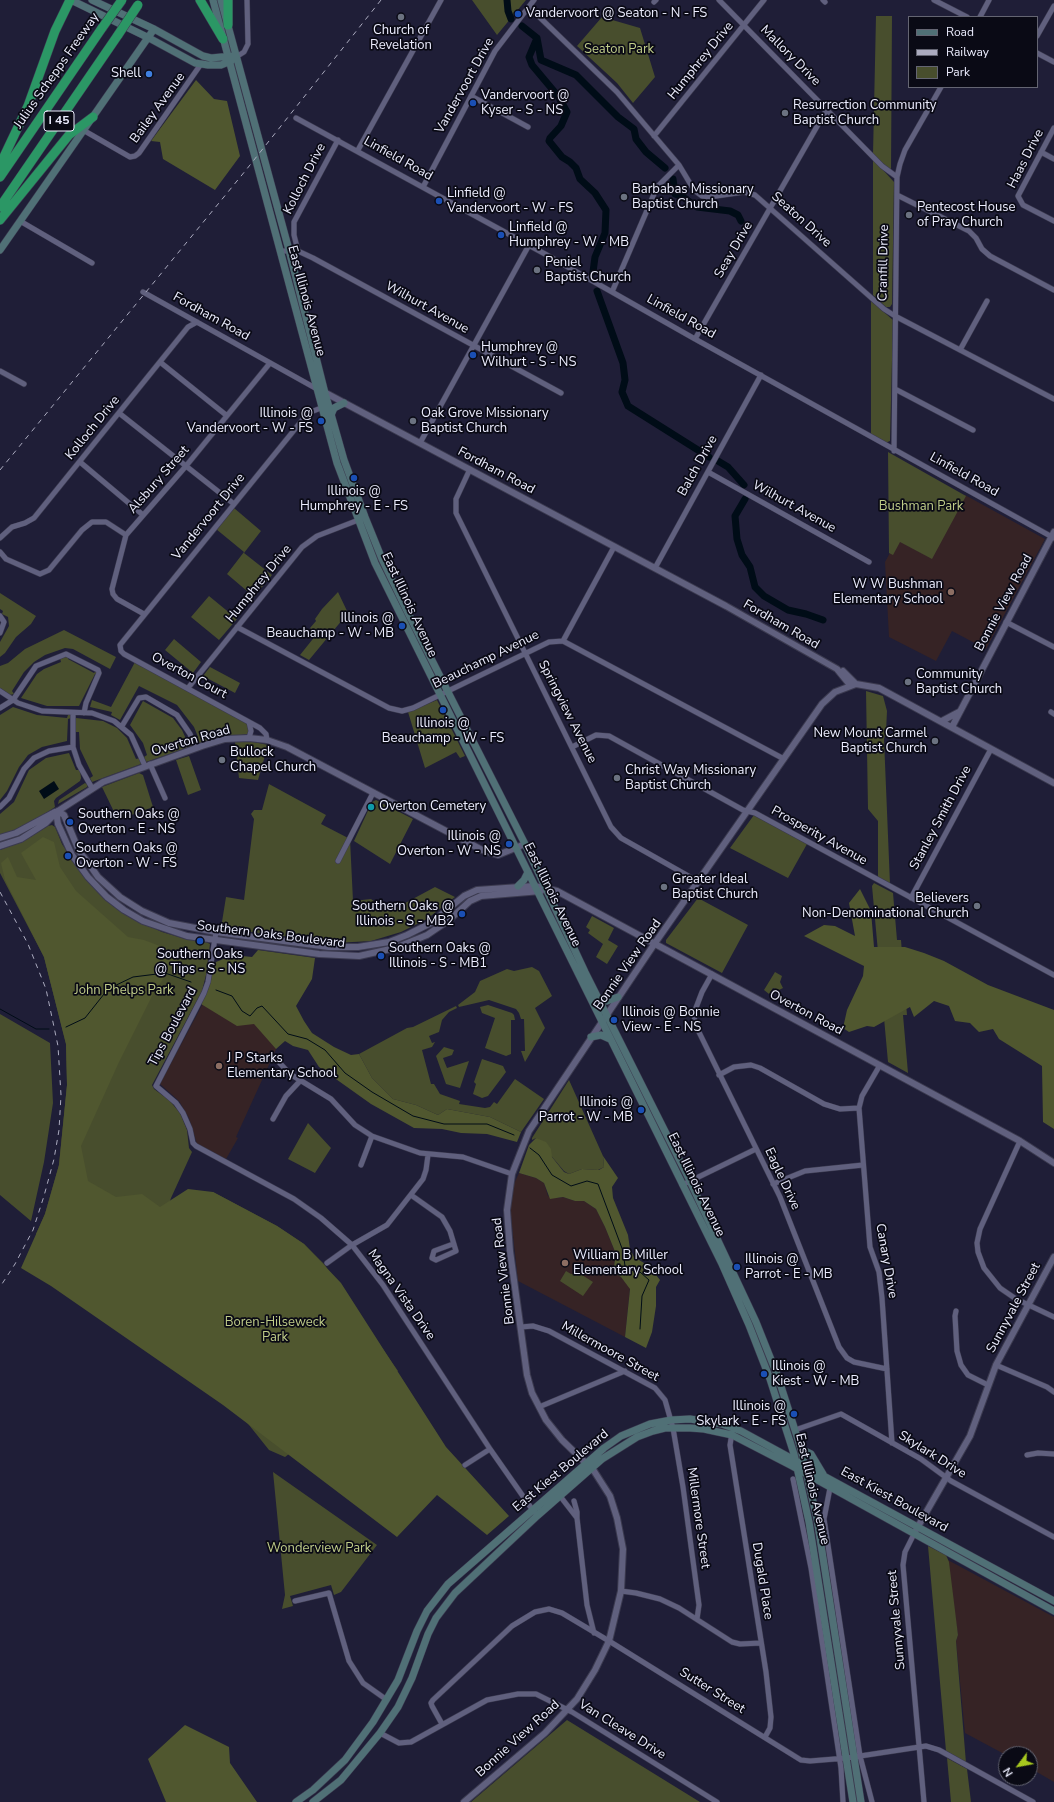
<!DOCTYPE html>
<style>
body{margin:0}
#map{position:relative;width:1054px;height:1802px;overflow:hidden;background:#1f1e37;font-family:"Nunito Sans",sans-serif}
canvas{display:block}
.legend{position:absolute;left:908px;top:16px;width:130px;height:72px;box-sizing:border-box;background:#0a0a15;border:1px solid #646572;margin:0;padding:5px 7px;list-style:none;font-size:12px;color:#ecedfe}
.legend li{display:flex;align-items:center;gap:8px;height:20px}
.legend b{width:20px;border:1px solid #646572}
.north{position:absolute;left:998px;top:1746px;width:40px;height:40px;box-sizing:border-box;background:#0a0a15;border:1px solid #646572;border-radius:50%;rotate:238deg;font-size:11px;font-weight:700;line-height:16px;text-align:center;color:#ecedfe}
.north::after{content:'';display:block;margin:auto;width:14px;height:18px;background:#a7c81f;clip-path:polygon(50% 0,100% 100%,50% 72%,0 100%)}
</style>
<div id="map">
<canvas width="1054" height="1802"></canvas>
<ul class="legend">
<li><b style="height:5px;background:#507076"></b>Road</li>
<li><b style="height:5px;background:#ababbf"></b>Railway</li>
<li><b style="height:11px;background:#484e2d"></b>Park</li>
</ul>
<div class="north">N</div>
</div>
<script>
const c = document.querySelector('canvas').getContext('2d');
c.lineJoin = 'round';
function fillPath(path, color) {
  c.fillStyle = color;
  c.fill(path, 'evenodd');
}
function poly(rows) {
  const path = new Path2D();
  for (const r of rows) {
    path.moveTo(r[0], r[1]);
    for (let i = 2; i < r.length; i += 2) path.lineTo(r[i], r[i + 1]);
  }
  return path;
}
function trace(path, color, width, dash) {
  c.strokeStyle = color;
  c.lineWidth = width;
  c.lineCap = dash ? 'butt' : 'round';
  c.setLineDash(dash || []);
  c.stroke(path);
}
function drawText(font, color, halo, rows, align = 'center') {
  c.font = font + ' "Nunito Sans",sans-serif';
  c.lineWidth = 3.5;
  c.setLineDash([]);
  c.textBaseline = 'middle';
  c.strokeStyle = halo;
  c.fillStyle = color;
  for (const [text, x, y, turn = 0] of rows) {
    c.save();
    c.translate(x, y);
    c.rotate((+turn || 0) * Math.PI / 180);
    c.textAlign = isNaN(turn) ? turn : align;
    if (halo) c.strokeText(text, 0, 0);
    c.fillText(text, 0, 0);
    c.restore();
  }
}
fillPath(poly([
 [965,495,1045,539,986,649,952,631,936,661,889,637,885,562,897,540,931,558],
 [208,994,283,1034,236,1137,238,1138,226,1159,197,1144,189,1118,179,1101,160,1084],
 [519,1173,536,1178,544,1183,548,1196,558,1198,563,1197,575,1201,584,1201,596,1209,605,1227,616,1254,613,1272,621,1277,630,1288,625,1337,518,1281,510,1208,514,1184],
 [946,1559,1054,1617,1054,1782,1030,1768,1030,1754,1006,1755,965,1733,956,1641,958,1635]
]), '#362325');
fillPath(poly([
 [472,0,526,0,497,35],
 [876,16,892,16,891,171,873,154],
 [602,17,640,28,655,77,633,103,617,83,577,46],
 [873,159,894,182,892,304,890,307,886,307,873,295],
 [871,301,893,320,890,441,885,443,871,435],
 [888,452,966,496,932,559,900,542,893,555,889,553],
 [234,508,261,531,244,553,272,575,254,597,227,574,244,552,216,529],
 [338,592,348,613,309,660,300,655,316,635,310,628,316,621,315,619,322,609],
 [0,593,36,616,31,624,16,637,5,653,0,657,0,642,9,626,8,617,2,614,3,611,0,609],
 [209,596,237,619,219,640,191,617],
 [64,630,116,657,110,669,73,649,65,648,45,655,34,662,24,672,12,691,14,694,10,695,0,688,0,666,8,663,25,649],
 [174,639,201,662,193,673,165,650],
 [66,656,69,656,68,659,94,673,96,671,98,674,95,674,79,706,47,706,21,698,37,674,44,669,61,662,60,658],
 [135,662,247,723,249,728,249,734,226,737,198,745,194,739,198,737,194,727,177,705,139,686,120,720,111,715,112,712,90,707,92,700,111,707],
 [210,667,240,683,235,693,203,676],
 [866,691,883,696,887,711,886,732,884,739,890,884,878,878,878,821,868,809],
 [437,700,465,756,460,758,456,752,425,768,408,712],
 [143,701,173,718,182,730,187,741,191,740,193,746,146,762,144,757,147,755,143,743,130,725],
 [13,707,37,715,67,718,68,715,70,715,71,718,68,719,67,741,42,747,28,755,19,767,7,791,0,800,0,715],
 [76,718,103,721,117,728,127,738,136,759,140,758,141,764,92,782,90,778,93,776,80,749,79,732,76,732],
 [235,742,254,742,268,745,258,780,239,778],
 [69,753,76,770,80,770,81,778,80,781,56,798,54,801,55,807,24,828,0,837,0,814,14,802,29,770,46,758],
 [189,756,201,790,188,795,176,760],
 [139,773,143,775,153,807,118,820,102,787],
 [85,783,88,785,87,787,58,804,59,800],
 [269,784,326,815,321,824,350,839,353,901,371,899,383,908,396,908,435,887,455,897,427,919,401,932,371,941,335,943,221,928,226,897,244,900,254,819,251,814,254,810,262,810],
 [376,800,413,819,390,864,354,841,372,802],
 [754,815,807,844,788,878,730,848],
 [52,825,55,827,62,844,81,873,100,894,114,906,131,918,162,932,182,938,206,942,210,944,206,975,202,991,152,1085,154,1089,169,1100,180,1113,187,1130,189,1148,192,1152,171,1198,162,1224,173,1243,213,1192,277,1226,304,1244,324,1264,398,1371,285,1457,269,1450,142,1291,36,1234,45,1214,59,1165,67,1085,66,1044,44,957,0,873,0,850,25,840,48,826],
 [874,883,893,893,897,940,901,940,907,1015,903,1015,908,1073,888,1062,872,886],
 [698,898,748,925,722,973,666,943,666,940],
 [592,916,614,928,608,940,618,946,607,964,596,957,603,944,588,933,590,930,586,927],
 [532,967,539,971,552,996,535,1008,545,1028,525,1062,521,1051,525,1051,524,1019,521,1019,519,1013,516,1009,489,1000,459,1007,458,1005,475,992,480,981,507,969,514,971],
 [775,972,782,976,780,982,783,988,779,990,773,988,769,994,764,990],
 [488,1005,512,1013,514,1015,515,1020,511,1020,511,1054,506,1056,485,1048,495,1018,482,1013,480,1007],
 [456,1006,457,1008,449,1012,442,1020,439,1032,429,1036,432,1043,435,1042,432,1047,422,1050,431,1084,434,1084,440,1094,460,1101,459,1104,485,1108,490,1107,494,1102,497,1104,515,1079,544,1099,521,1132,490,1117,447,1109,438,1115,416,1105,393,1099,372,1078,359,1054,407,1028,413,1027],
 [0,1014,50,1043,53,1103,44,1162,31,1221,0,1195],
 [444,1047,454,1050,452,1055,443,1058,447,1068,469,1061,460,1088,446,1084,436,1056],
 [482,1059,503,1066,506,1072,488,1096,482,1098,473,1094,476,1084,474,1082],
 [569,1080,603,1156,604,1167,598,1170,582,1169,569,1174,564,1171,536,1138,532,1140,532,1138],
 [308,1123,331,1148,315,1173,288,1159],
 [566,1271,571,1274,579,1273,593,1282,583,1296,560,1281],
 [273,1472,377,1545,341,1592,334,1595,331,1585,290,1596,293,1606,282,1609,285,1595],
 [928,1546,946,1555,949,1562,958,1635,956,1641,966,1763,946,1751],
 [567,1720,700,1802,471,1802],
 [947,1758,967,1769,971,1802,951,1802]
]), '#484e2d');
fillPath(poly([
 [196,80,214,99,227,101,240,156,215,190,163,159,160,142,151,141],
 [43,837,54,842,60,867,76,891,128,937,144,940,181,954,154,992,119,1062,81,1146,88,1181,116,1197,142,1194,160,1207,188,1189,213,1192,277,1226,304,1244,341,1283,446,1447,509,1516,487,1535,437,1495,397,1537,223,1405,51,1286,21,1268,45,1214,59,1165,67,1085,66,1044,44,957,5,880,1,863,8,857,17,877,36,880,21,853],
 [860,889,871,911,874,947,905,947,924,953,944,961,988,985,1054,1010,1054,1129,1043,1122,1042,1066,999,1039,993,1029,979,1032,970,1023,955,1021,949,1006,934,1001,914,1017,910,1007,874,1027,867,1026,849,1032,843,1028,847,1010,863,976,864,966,804,936,824,925,835,926,855,936,849,903],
 [258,950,315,958,312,979,296,1006,304,1021,312,1033,334,1047,351,1055,359,1054,372,1078,393,1099,416,1105,438,1115,447,1109,490,1117,521,1132,517,1142,487,1134,461,1133,442,1129,414,1128,371,1104,319,1067,308,1050,293,1046,285,1041,276,1049,254,1024,237,1026,201,1004,207,990,216,962,233,955,252,957],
 [536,1138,546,1142,551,1149,552,1157,564,1172,569,1174,582,1169,599,1170,604,1167,603,1156,618,1178,612,1187,613,1198,628,1235,630,1249,634,1257,649,1266,660,1280,656,1287,656,1306,652,1332,646,1348,625,1337,630,1289,621,1277,613,1272,616,1254,605,1227,596,1209,584,1201,575,1201,563,1197,550,1199,544,1183,536,1178,519,1173,529,1145],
 [185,1725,229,1747,230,1763,257,1802,166,1802,148,1759]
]), '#50572f');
fillPath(poly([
 [54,781,59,789,44,799,39,791]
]), '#000c17');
trace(poly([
 [216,990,232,996,242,1011,250,1016,257,1008,262,1006,288,1034,307,1039,325,1050,345,1073,372,1092,413,1116,444,1124,487,1124,514,1135],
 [0,1009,36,1029,49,1029],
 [66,1027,85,1018,108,989,133,977,165,973,191,982],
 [530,1148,539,1155,552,1175,571,1186,587,1181,598,1184,623,1251,625,1266,631,1270,640,1272,649,1280,642,1296,640,1329]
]), '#000c17', 1);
trace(poly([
 [507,0,508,11,511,19],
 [522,26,537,38,529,57,532,65,558,96,567,112,561,126,550,138,549,141,562,157,570,162,576,168,580,179,595,193,606,210,605,233,595,257,593,272],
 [537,38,541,60,576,75,618,117,634,129,636,139,646,152,665,168],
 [673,179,675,194,683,197,697,207,730,211,738,215,741,221],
 [597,291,623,363,625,380,622,392,628,406,709,457],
 [718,461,728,467,744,485],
 [745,499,735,516,737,539,742,555,750,567,755,587,764,596,788,610,806,614,823,620]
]), '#000c17', 7);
const minor = poly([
 [719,0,882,166,897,177],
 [823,0,825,2],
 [934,0,967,17],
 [654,2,656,0],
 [529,7,617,92,679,165,694,190,702,196,709,197,744,192,755,195,884,309,895,316,1054,399],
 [980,17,989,0],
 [1037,36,1054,6],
 [1037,53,1054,62],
 [236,57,244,52,248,44,247,0],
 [471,96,528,127],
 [296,118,545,254,695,339,1054,538],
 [1054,128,1018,196,1023,205,1054,221],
 [83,130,130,157,135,156,139,153,201,64],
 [654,136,764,0],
 [358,150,441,0],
 [1041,152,1054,159],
 [423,187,495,51,534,0],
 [897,195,969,231,976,238,982,249,990,256,1054,290],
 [20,221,92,263],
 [281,251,298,251,313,258,561,393],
 [298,251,294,235,294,222,338,140],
 [143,292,317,389],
 [612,292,657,187,679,165],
 [695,339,827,109],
 [960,350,987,301],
 [160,362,226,415],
 [0,371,24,384],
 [895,389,973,430],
 [119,413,234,504],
 [420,443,529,245],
 [894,451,897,177,900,164,905,150,941,87],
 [80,462,143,515],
 [470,469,456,499,456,513,611,827,621,838,699,882],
 [708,472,869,562],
 [0,538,12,527,25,523,34,518,188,327,197,322],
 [0,552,6,559,40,574,49,570,82,530,92,522,106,522,126,535],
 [655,568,761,375],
 [144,614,117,599,113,594,112,589,126,535,186,466,270,363],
 [0,616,4,622,0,633],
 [1006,622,1054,647],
 [237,627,389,708,402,711,413,708,549,642,563,641,784,759],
 [563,641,614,547],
 [188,688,302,547,317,536,361,519],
 [0,691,18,703,42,711,92,713,114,721,131,735,145,766],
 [0,708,13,700,36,666,66,654,98,670,99,673,86,703,84,713],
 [1051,712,1054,714],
 [73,713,73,747,79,765,92,788],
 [122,726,139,698,146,697,177,715,190,734,196,748],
 [249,738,251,731,249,722],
 [267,740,266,734,260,728,124,654,121,651,120,645,308,413,321,408],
 [572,747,596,735,609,736,743,810,755,813,1054,975],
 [150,764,165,798],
 [0,807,9,798,24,769,34,758,49,751,73,747],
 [338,861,373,793],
 [911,898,991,749],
 [216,932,208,982,204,993,156,1086,176,1103,183,1113,190,1129,193,1143,196,1146,294,1199,321,1218,352,1245,383,1285,490,1449,534,1512],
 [712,974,702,992,694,1013,695,1024,780,1197,839,1347,847,1358,854,1362,887,1369],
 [275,1058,290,1074,331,1099,355,1125,372,1136,420,1153,463,1157,512,1174],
 [880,1065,862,1096,859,1108,870,1247,879,1272,882,1298,892,1443],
 [719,1075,734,1067,751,1065,760,1068,824,1104,840,1109,859,1108],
 [273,1119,286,1096,300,1081],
 [1020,1141,980,1229,977,1243,978,1252,984,1268,1000,1288,1016,1299,1054,1317],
 [361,1165,372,1136],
 [773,1184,805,1171,863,1165],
 [682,1185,756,1149],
 [411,1195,442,1217,450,1231,456,1251,436,1260,432,1258,434,1251,453,1244],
 [327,1263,352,1245,387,1225,423,1179,426,1170,428,1155],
 [956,1311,955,1316,957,1351,961,1365,968,1375,988,1385],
 [521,1327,533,1326,549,1331,655,1388,665,1400,673,1428,683,1487,699,1605,697,1619],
 [996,1365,1047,1387,1054,1392],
 [539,1407,625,1371],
 [795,1430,841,1414,921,1459,951,1481,1054,1537],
 [732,1433,730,1445,766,1672,771,1717,770,1728,765,1737],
 [1027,1455,1038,1453,1054,1454],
 [465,1465,490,1449],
 [793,1479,811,1568,841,1768,843,1802],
 [830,1488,824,1519,860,1756,872,1802],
 [560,1496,577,1518,587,1605,594,1633],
 [574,1501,577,1512,577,1518],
 [914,1534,905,1552,903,1565,924,1802],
 [621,1591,636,1593,660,1599,679,1608,732,1642,740,1644,761,1643],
 [295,1601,329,1593,349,1661,363,1683,387,1700],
 [442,1724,432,1706,431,1703,433,1700,512,1626,535,1612,549,1609,562,1613,609,1641,801,1760,810,1761,847,1758,926,1746,939,1750,1033,1802],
 [380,1733,399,1743,411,1742,487,1700,518,1694,536,1694,572,1712,717,1802]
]);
const tertiary = poly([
 [322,391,726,606,837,669,850,685],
 [843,671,856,684],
 [942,721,959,712],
 [952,727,1054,532],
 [58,811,64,815,79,851,87,861,98,877,120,897,142,911,169,923,216,932,329,947,358,947,389,942,407,935,431,923,464,896,477,890,534,886,557,891,1020,1141,1054,1163],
 [58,811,57,818,58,824,72,855,88,877,107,897,124,910,143,921,187,936,319,954,359,956,395,948,427,935,449,920,470,901,481,896,541,891],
 [0,838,16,833,55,812],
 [0,846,21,839,32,832,46,823,58,811,103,782,202,746,225,739,249,738,267,740,287,747,482,850,498,855,525,844],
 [916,1530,970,1436,996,1365,1054,1257],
 [464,1802,545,1733,577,1699,595,1670,609,1641,621,1591,623,1549,617,1518,610,1496,594,1471,562,1440,546,1420,532,1393,527,1375,510,1251,507,1210,512,1174,529,1131,655,943,822,704,835,692,856,684,879,688,1054,783]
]);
const secondary = poly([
 [71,0,149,38,195,63,208,65,221,65,231,61],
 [92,0,154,29,203,56,211,58,232,56],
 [213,0,337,463,375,563,722,1264,749,1325,770,1379,794,1454,809,1522,853,1802],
 [221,0,289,250,325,393,344,460,365,517,382,559,408,613,525,844,585,972,690,1181,756,1322,778,1377,801,1449,817,1519,861,1802],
 [0,250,154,29],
 [331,415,334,408,344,403],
 [518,886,524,880,528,872],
 [598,998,607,1001,618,997],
 [591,1037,601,1035,610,1039],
 [801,1449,811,1454,823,1474],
 [296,1802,313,1790,345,1760,373,1722,398,1680,417,1631,427,1611,448,1584,604,1448,621,1436,650,1424,671,1420,690,1419,722,1424,741,1431,1054,1601],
 [313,1802,341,1780,380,1733,398,1707,412,1678,428,1634,436,1618,455,1593,537,1516,602,1459,637,1437,653,1431,665,1428,690,1428,704,1429,732,1435,792,1466,1054,1611]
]);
const motorway = poly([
 [200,0,223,39],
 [228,25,228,0],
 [0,165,28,106,55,31,70,0],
 [0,177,102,28],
 [0,207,118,35],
 [0,220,69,135,93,117]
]);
trace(minor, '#3b3a4f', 6);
trace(tertiary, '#3b3a4f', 8);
trace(secondary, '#3b3a4f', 8);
trace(motorway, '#3b3a4f', 10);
trace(minor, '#60607e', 5);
trace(tertiary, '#60607e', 6);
trace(secondary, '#507076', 7);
trace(motorway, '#2b9765', 9);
trace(poly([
 [0,470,246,170,381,0],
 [0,892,28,944,46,989,58,1046,61,1095,59,1130,54,1159,44,1196,33,1230,15,1264,0,1287]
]), '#ababbf', 1, [5, 5]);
const motorwayBridge = poly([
 [102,28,122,0],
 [118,35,138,5]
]);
trace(motorwayBridge, '#3b3a4f', 10, []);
trace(motorwayBridge, '#2b9765', 9);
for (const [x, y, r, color] of [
 [518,14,4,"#1a4fb4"],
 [401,17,4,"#6b7280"],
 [149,74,4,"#3f7fe0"],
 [473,103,4,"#1a4fb4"],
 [785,113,4,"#6b7280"],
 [624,197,4,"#6b7280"],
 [439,201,4,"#1a4fb4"],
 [909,215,4,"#6b7280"],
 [501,235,4,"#1a4fb4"],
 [537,270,4,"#6b7280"],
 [473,355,4,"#1a4fb4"],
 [321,421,4,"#1a4fb4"],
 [413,421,4,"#6b7280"],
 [354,478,4,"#1a4fb4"],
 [951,592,4,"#8d6e63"],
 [402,626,4,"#1a4fb4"],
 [908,682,4,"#6b7280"],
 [443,710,4,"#1a4fb4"],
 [935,741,4,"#6b7280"],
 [222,760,4,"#6b7280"],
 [617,778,4,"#6b7280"],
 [371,807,4,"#0f9aa8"],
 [70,822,4,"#1a4fb4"],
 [509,844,4,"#1a4fb4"],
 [68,856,4,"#1a4fb4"],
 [664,887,4,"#6b7280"],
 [977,906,4,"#6b7280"],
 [462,914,4,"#1a4fb4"],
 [200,941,4,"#1a4fb4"],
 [381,956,4,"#1a4fb4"],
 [614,1020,4,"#1a4fb4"],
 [219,1066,4,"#8d6e63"],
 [641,1110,4,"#1a4fb4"],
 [565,1263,4,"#8d6e63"],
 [737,1267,4,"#1a4fb4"],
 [764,1374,4,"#1a4fb4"],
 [794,1414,4,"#1a4fb4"]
]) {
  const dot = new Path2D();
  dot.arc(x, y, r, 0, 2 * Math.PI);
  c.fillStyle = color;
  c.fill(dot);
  trace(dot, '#0a0a15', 1.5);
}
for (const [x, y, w] of [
 [59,121,30]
]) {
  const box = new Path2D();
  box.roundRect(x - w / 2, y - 10, w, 20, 3);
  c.fillStyle = '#0a0a15';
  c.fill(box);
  trace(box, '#ecedfe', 1);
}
drawText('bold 12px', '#ecedfe', null, [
 ["I 45",59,121]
]);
drawText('13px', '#ecedfe', '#0a0a15', [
 ["Vandervoort @ Seaton - N - FS",526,14],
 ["Church of",401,31,"center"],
 ["Revelation",401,46,"center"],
 ["Shell",141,74,"right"],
 ["Vandervoort @",481,96],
 ["Kyser - S - NS",481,111],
 ["Resurrection Community",793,106],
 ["Baptist Church",793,121],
 ["Barbabas Missionary",632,190],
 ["Baptist Church",632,205],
 ["Linfield @",447,194],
 ["Vandervoort - W - FS",447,209],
 ["Pentecost House",917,208],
 ["of Pray Church",917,223],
 ["Linfield @",509,228],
 ["Humphrey - W - MB",509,243],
 ["Peniel",545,263],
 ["Baptist Church",545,278],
 ["Humphrey @",481,348],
 ["Wilhurt - S - NS",481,363],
 ["Illinois @",313,414,"right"],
 ["Vandervoort - W - FS",313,429,"right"],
 ["Oak Grove Missionary",421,414],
 ["Baptist Church",421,429],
 ["Illinois @",354,492,"center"],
 ["Humphrey - E - FS",354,507,"center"],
 ["W W Bushman",943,585,"right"],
 ["Elementary School",943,600,"right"],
 ["Illinois @",394,619,"right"],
 ["Beauchamp - W - MB",394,634,"right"],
 ["Community",916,675],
 ["Baptist Church",916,690],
 ["Illinois @",443,724,"center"],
 ["Beauchamp - W - FS",443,739,"center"],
 ["New Mount Carmel",927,734,"right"],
 ["Baptist Church",927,749,"right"],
 ["Bullock",230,753],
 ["Chapel Church",230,768],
 ["Christ Way Missionary",625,771],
 ["Baptist Church",625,786],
 ["Overton Cemetery",379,807],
 ["Southern Oaks @",78,815],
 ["Overton - E - NS",78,830],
 ["Illinois @",501,837,"right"],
 ["Overton - W - NS",501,852,"right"],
 ["Southern Oaks @",76,849],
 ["Overton - W - FS",76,864],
 ["Greater Ideal",672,880],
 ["Baptist Church",672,895],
 ["Believers",969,899,"right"],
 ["Non-Denominational Church",969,914,"right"],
 ["Southern Oaks @",454,907,"right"],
 ["Illinois - S - MB2",454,922,"right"],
 ["Southern Oaks @",389,949],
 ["Illinois - S - MB1",389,964],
 ["Southern Oaks",200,955,"center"],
 ["@ Tips - S - NS",200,970,"center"],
 ["Illinois @ Bonnie",622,1013],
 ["View - E - NS",622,1028],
 ["J P Starks",227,1059],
 ["Elementary School",227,1074],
 ["Illinois @",633,1103,"right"],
 ["Parrot - W - MB",633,1118,"right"],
 ["William B Miller",573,1256],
 ["Elementary School",573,1271],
 ["Illinois @",745,1260],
 ["Parrot - E - MB",745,1275],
 ["Illinois @",772,1367],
 ["Kiest - W - MB",772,1382],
 ["Illinois @",786,1407,"right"],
 ["Skylark - E - FS",786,1422,"right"]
], 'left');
drawText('13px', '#c0cd89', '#0a0a15', [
 ["Seaton Park",619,50],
 ["Bushman Park",921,507],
 ["John Phelps Park",124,991],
 ["Boren-Hilseweck",275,1323],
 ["Park",275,1338],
 ["Wonderview Park",319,1549]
]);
drawText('13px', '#ecedfe', '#0a0a15', [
 ["Mallory Drive",790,56,45],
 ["Humphrey Drive",701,61,-51],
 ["Julius Schepps Freeway",57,71,-55],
 ["Vandervoort Drive",465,86,-61],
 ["Bailey Avenue",158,108,-54],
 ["Linfield Road",398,159,29],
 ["Haas Drive",1026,159,-63],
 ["Kolloch Drive",305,179,-63],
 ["Seaton Drive",801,220,42],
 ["Seay Drive",734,250,-60],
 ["Cranfill Drive",884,263,-89],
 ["East Illinois Avenue",306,301,75],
 ["Wilhurt Avenue",427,308,29],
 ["Fordham Road",211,317,29],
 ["Linfield Road",681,317,29],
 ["Kolloch Drive",93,428,-51],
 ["Balch Drive",698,466,-61],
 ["Fordham Road",496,471,28],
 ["Linfield Road",964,475,29],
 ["Alsbury Street",159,480,-49],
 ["Wilhurt Avenue",794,507,29],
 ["Vandervoort Drive",209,517,-51],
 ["Humphrey Drive",259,584,-51],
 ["Bonnie View Road",1004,603,-62],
 ["East Illinois Avenue",409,605,65],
 ["Fordham Road",781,625,30],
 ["Beauchamp Avenue",486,660,-26],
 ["Overton Court",189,676,28],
 ["Springview Avenue",567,712,63],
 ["Overton Road",191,741,-16],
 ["Stanley Smith Drive",941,818,-62],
 ["Prosperity Avenue",819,836,29],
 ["East Illinois Avenue",552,895,64],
 ["Southern Oaks Boulevard",271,935,7],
 ["Bonnie View Road",628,965,-55],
 ["Overton Road",806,1013,28],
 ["Tips Boulevard",173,1027,-62],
 ["Eagle Drive",782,1179,65],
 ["East Illinois Avenue",696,1185,64],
 ["Canary Drive",886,1261,80],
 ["Bonnie View Road",504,1271,-97],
 ["Magna Vista Drive",401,1295,55],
 ["Sunnyvale Street",1014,1308,-62],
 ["Millermoore Street",610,1352,29],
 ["Skylark Drive",932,1455,32],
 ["East Kiest Boulevard",561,1471,-40],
 ["East Illinois Avenue",812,1489,77],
 ["East Kiest Boulevard",894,1500,29],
 ["Millermore Street",698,1518,82],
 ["Dugald Place",762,1581,81],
 ["Sunnyvale Street",897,1620,-95],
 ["Sutter Street",712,1691,32],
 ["Van Cleave Drive",622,1730,32],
 ["Bonnie View Road",518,1739,-42]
]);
</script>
